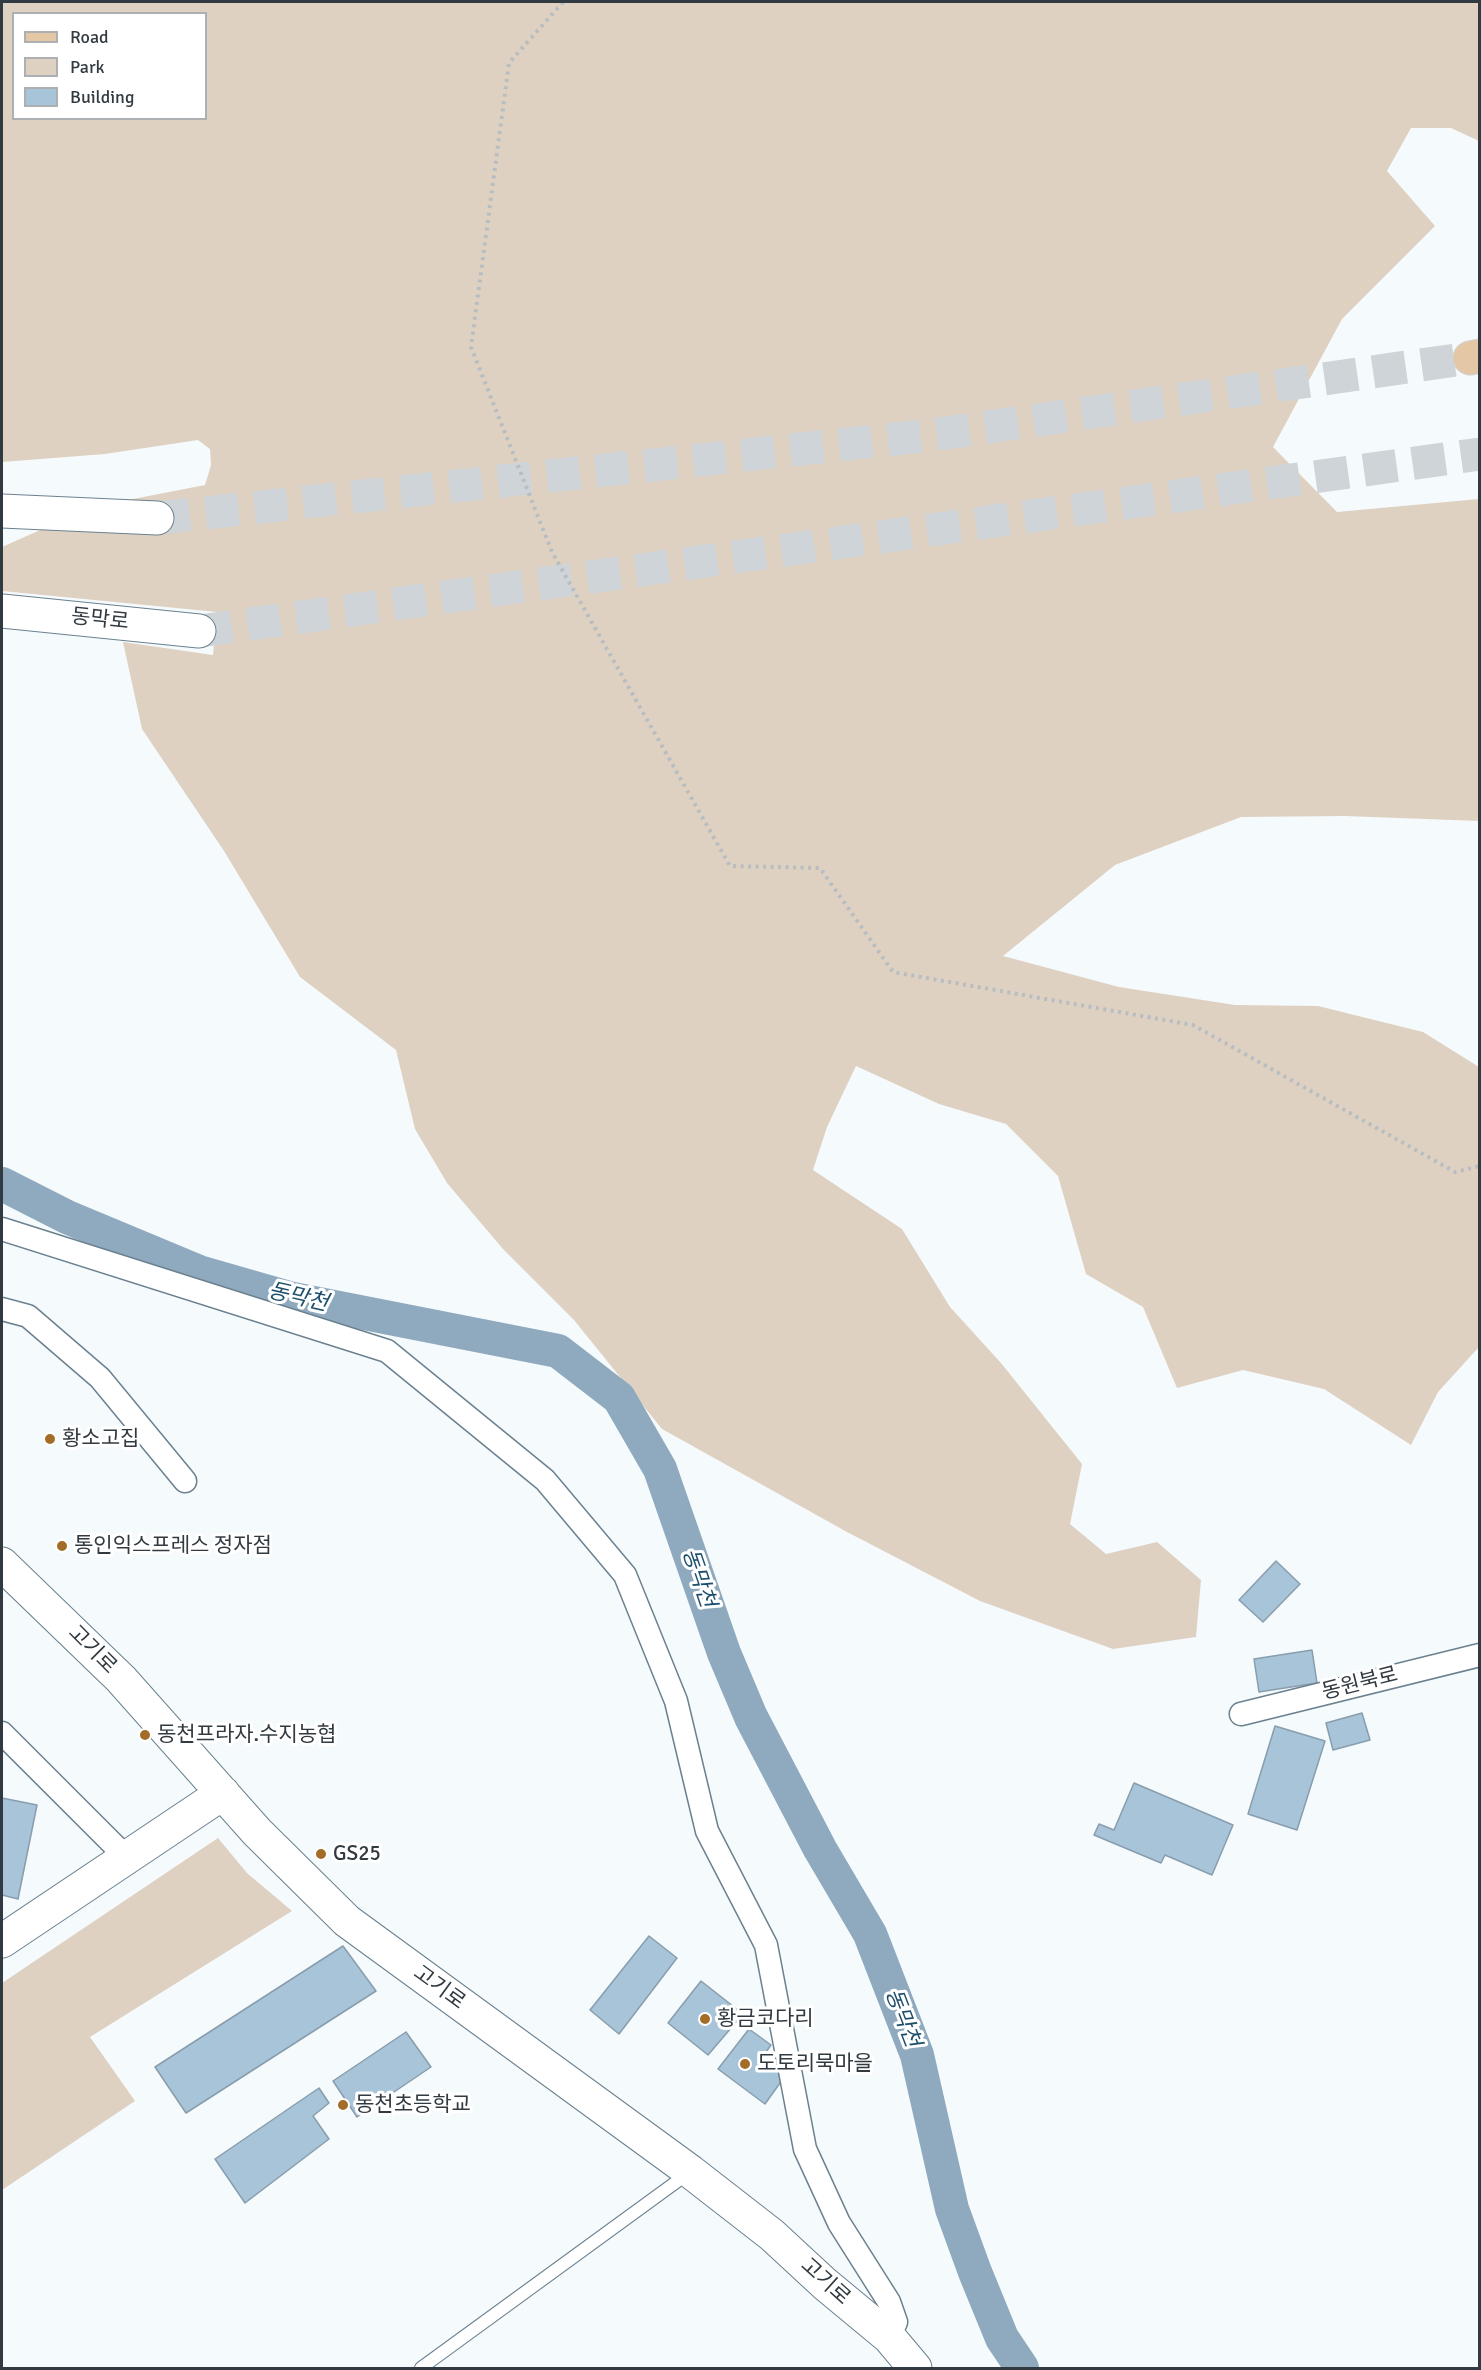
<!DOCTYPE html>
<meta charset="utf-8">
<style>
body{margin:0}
#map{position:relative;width:1481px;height:2370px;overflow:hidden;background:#f5fafd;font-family:Signika,sans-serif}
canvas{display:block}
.frame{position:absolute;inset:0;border:3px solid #313a41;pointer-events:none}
.legend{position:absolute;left:12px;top:12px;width:195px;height:108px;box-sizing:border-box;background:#fff;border:2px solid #adb0b3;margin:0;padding:8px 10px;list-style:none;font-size:18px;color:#313a41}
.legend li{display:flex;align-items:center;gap:12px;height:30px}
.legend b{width:30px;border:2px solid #adb0b3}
</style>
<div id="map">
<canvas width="1481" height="2370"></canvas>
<div class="frame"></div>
<ul class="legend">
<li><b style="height:8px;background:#e4c7a5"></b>Road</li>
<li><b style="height:16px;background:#dfd1c2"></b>Park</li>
<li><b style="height:16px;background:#a8c4d8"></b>Building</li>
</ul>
</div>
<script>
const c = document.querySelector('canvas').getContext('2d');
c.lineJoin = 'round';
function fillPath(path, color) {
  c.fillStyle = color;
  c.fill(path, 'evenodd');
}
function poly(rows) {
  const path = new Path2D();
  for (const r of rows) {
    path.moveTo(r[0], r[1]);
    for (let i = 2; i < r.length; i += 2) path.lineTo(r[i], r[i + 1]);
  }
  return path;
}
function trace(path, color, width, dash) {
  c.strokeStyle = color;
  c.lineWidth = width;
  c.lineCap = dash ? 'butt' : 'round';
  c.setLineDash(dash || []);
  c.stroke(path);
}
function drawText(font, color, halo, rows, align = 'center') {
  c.font = font + ' Signika,"Noto Sans KR",sans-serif';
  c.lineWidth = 6;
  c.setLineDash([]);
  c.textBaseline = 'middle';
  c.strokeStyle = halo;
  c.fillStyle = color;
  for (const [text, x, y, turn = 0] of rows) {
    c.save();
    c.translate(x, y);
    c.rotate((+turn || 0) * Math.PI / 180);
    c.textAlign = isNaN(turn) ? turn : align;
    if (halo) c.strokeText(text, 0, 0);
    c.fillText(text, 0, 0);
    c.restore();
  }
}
fillPath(poly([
 [2,2,1479,2,1479,141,1451,128,1411,128,1387,171,1435,226,1342,319,1273,447,1337,512,1479,499,1479,821,1345,816,1241,817,1115,865,1003,956,1119,987,1235,1005,1318,1006,1423,1032,1479,1067,1479,1347,1438,1392,1411,1445,1324,1389,1243,1370,1177,1388,1143,1307,1086,1274,1058,1176,1006,1124,939,1104,856,1066,827,1127,813,1170,902,1229,950,1307,1001,1363,1082,1464,1070,1524,1106,1554,1157,1542,1201,1580,1196,1637,1113,1649,980,1601,847,1532,662,1429,574,1320,503,1249,447,1183,415,1129,396,1050,300,977,224,851,142,729,123,642,213,655,217,612,2,591,2,547,92,507,205,485,211,465,210,449,198,440,105,454,2,462],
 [14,14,206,14,206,118,14,118],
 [218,1838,247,1873,292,1911,90,2037,135,2101,2,2190,2,1983]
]), '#dfd1c2');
trace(poly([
 [2,1184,67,1217,199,1272,293,1299,558,1351,619,1398,660,1469,724,1653,751,1717,820,1849,870,1934,917,2055,952,2209,975,2272,1002,2338,1022,2368]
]), '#8faabe', 34);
const building = poly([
 [1276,1561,1300,1584,1263,1622,1239,1600,1276,1561],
 [1312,1650,1317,1683,1259,1692,1254,1659,1312,1650],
 [1362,1713,1370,1740,1333,1750,1326,1723,1362,1713],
 [1275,1726,1325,1741,1297,1830,1248,1814,1275,1726],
 [1134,1783,1233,1825,1212,1875,1165,1855,1161,1863,1094,1835,1099,1824,1114,1830,1134,1783],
 [2,1798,37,1805,18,1899,2,1895,2,1798],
 [649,1936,677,1958,619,2034,590,2010,649,1936],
 [343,1946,376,1991,186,2113,155,2067,343,1946],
 [701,1981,743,2014,708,2055,668,2023,701,1981],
 [749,2029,771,2045,761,2059,785,2076,765,2104,718,2069,749,2029],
 [406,2032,431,2067,357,2117,333,2081,406,2032],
 [319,2088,329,2103,313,2116,329,2139,245,2203,215,2159,319,2088]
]);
fillPath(building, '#a8c4d8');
trace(building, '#889dad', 1.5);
trace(poly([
 [157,518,932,435,1470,358],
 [199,631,1480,454]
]), '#ced4d7', 33, [33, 16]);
const lane = poly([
 [421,2368,690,2172]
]);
const street = poly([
 [2,1229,387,1351,545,1480,625,1575,676,1701,707,1831,766,1945,805,2149,839,2223,889,2302,896,2322,889,2337],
 [2,1309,28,1316,100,1378,185,1481],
 [1241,1714,1480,1655],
 [2,1733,125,1856]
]);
const secondary = poly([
 [2,511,157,518],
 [2,611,199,631],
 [2,1564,121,1679,257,1832,347,1921,691,2172,772,2235,825,2284,889,2337,915,2368],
 [2,1941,223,1793]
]);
const primary = poly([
 [1470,358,1480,356]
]);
trace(lane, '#6b818f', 14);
trace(street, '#6b818f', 25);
trace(secondary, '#6b818f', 35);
trace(primary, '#d2d4d5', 35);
trace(poly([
 [563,2,509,63,471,347,552,552,730,866,820,868,893,972,1193,1025,1455,1172,1480,1166]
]), '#b7bdc1', 4, [3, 4.5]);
trace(lane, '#fff', 12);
trace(street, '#fff', 22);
trace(secondary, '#fff', 33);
trace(primary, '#e4c7a5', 33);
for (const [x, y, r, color] of [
 [50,1439,6,"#a36d27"],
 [62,1546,6,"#a36d27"],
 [145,1735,6,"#a36d27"],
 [321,1854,6,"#a36d27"],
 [705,2019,6,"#a36d27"],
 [745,2064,6,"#a36d27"],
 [343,2105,6,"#a36d27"]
]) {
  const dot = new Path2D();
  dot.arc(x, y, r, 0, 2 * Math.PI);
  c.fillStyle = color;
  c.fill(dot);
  trace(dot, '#fff', 2);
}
drawText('21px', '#313a41', '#fff', [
 ["동막로",100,620,6],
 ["고기로",92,1650,45],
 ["동원북로",1360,1684,-14],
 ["고기로",439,1988,36],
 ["고기로",825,2282,42]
]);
drawText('21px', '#313a41', '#fff', [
 ["황소고집",62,1439],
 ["통인익스프레스 정자점",74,1546],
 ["동천프라자.수지농협",157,1735],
 ["GS25",333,1854],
 ["황금코다리",717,2019],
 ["도토리묵마을",757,2064],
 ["동천초등학교",355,2105]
], 'left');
drawText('italic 22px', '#1e4f6d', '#fff', [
 ["동막천",298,1298,13],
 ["동막천",698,1578,71],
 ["동막천",902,2018,69]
]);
</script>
